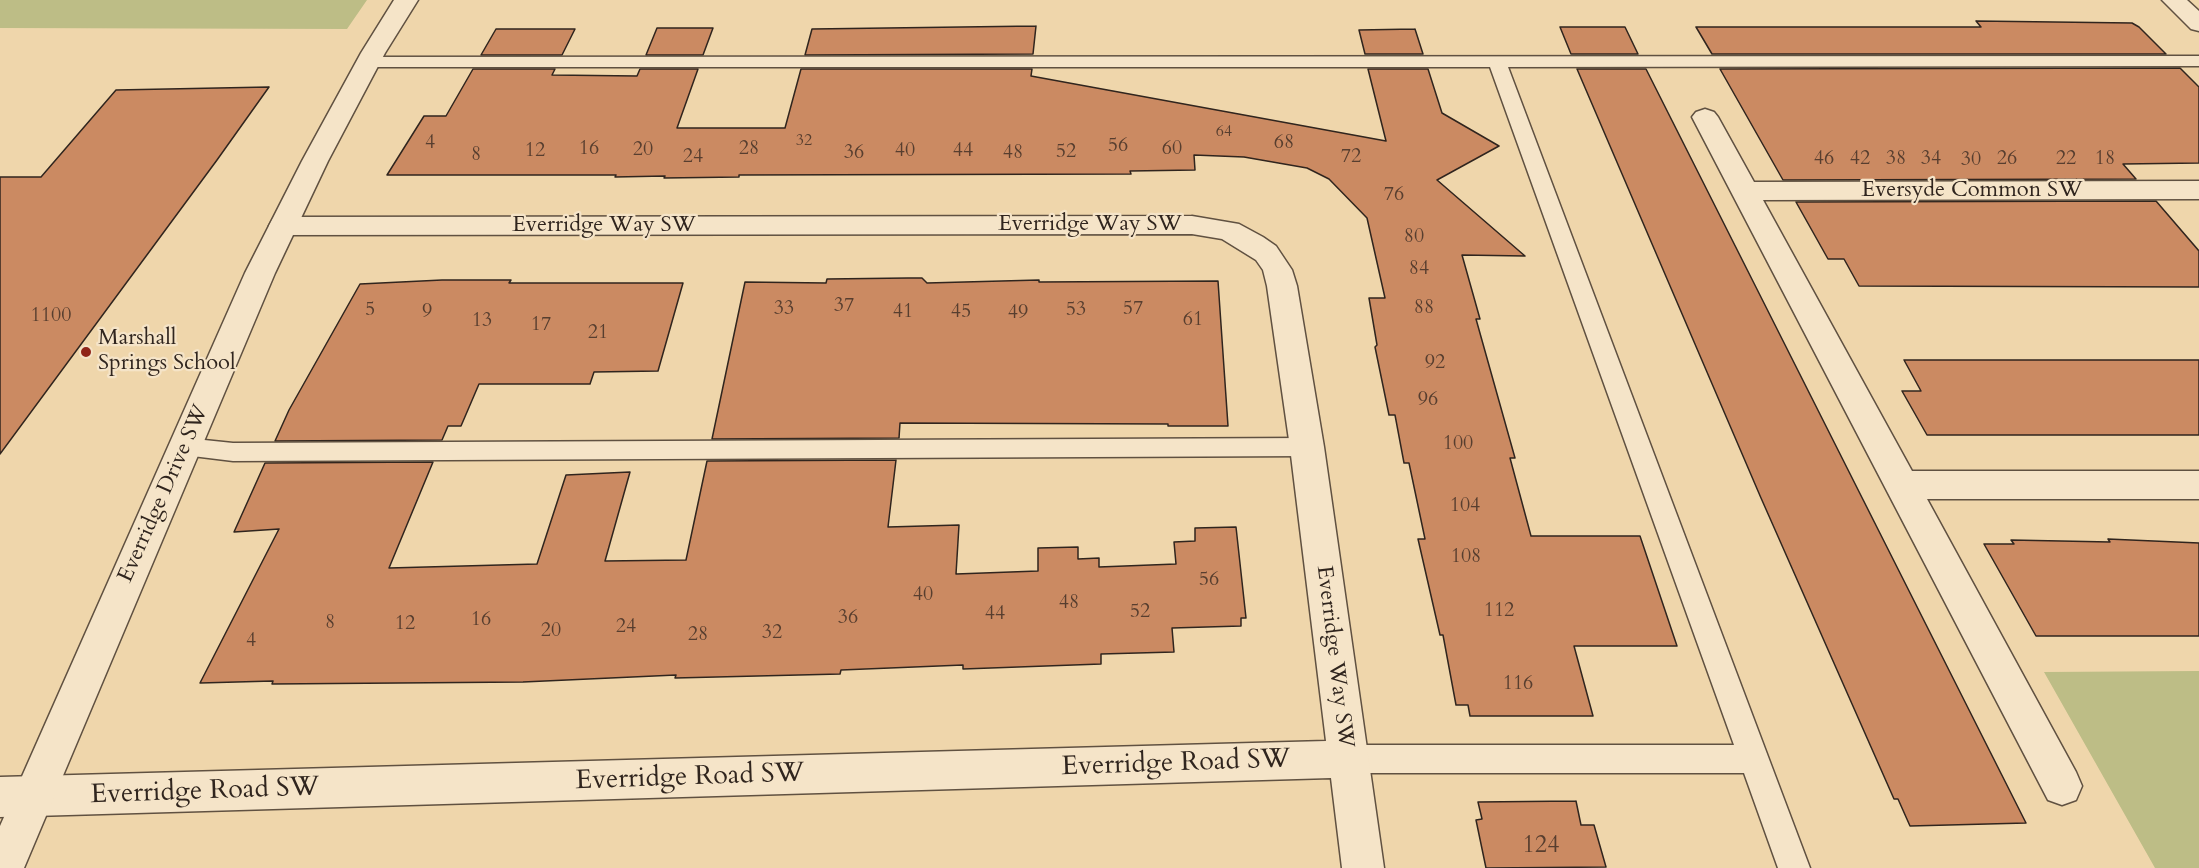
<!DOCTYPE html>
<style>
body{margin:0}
canvas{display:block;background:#efd6ab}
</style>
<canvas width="2199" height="868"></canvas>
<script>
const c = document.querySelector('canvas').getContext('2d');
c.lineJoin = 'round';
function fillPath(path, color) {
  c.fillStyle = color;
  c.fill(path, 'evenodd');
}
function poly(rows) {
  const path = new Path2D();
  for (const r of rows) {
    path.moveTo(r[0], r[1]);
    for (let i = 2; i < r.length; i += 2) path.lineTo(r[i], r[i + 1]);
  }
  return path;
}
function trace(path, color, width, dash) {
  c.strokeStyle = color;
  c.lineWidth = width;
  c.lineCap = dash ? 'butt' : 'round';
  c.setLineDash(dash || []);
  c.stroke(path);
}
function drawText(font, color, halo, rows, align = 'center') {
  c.font = font + ' Cardo,serif';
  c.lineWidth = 4.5;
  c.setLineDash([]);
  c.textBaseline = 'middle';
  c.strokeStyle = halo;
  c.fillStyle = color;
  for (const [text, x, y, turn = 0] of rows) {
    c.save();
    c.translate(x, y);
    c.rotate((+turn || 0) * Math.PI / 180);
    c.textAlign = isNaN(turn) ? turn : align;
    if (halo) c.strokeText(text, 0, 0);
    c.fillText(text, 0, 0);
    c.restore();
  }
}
fillPath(poly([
 [0,0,367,0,347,29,0,28],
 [2199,671,2199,868,2155,868,2044,672]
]), '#bdbd86');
const building = poly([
 [1976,21,2132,23,2139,27,2166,54,1712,54,1696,27,1981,27,1976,21],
 [1036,26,1033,54,805,55,812,29,1036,26],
 [1560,27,1625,27,1638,54,1571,54,1560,27],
 [657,28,713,28,703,55,646,55,657,28],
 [496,29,575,29,562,55,481,55,496,29],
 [1415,29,1423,54,1365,54,1359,30,1415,29],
 [2180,68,2199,87,2199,163,2123,164,2136,179,1783,180,1720,69,2180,68],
 [473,69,555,69,552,75,637,76,640,69,698,69,677,128,785,128,801,69,1032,69,1031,76,1386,141,1368,69,1428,69,1442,113,1499,146,1437,180,1525,256,1462,255,1480,319,1476,319,1515,458,1510,458,1531,536,1640,536,1677,646,1574,646,1593,716,1470,716,1468,705,1456,705,1443,635,1440,635,1418,539,1425,539,1409,463,1404,463,1395,415,1389,415,1375,347,1377,345,1369,298,1385,298,1367,218,1329,179,1307,168,1244,157,1194,155,1195,170,1130,171,1131,174,739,175,739,177,664,178,665,176,615,177,616,175,387,175,424,116,446,116,473,69],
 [1577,69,1646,69,2026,823,1910,826,1898,799,1894,799,1761,498,1577,69],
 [269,87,217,160,0,454,0,177,41,177,116,90,269,87],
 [2156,201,2199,251,2199,287,1859,286,1844,259,1828,259,1796,202,2156,201],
 [908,278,922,278,927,283,1039,280,1039,282,1218,281,1228,426,1168,426,1168,424,900,423,899,438,712,439,745,282,826,283,827,279,908,278],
 [442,280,511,280,509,283,683,283,658,371,594,372,590,384,479,384,461,426,448,426,442,440,275,441,289,410,360,284,442,280],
 [1904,360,2199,360,2199,435,1927,435,1902,391,1921,391,1904,360],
 [896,460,888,527,959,525,956,574,1038,571,1038,548,1078,547,1078,559,1099,558,1099,567,1176,564,1174,542,1195,541,1195,528,1236,527,1246,618,1241,618,1241,626,1172,628,1174,652,1101,654,1101,664,963,669,963,665,841,670,840,674,675,678,676,675,523,682,272,684,273,681,200,683,279,529,234,532,265,463,433,462,389,568,537,564,566,475,630,472,605,561,686,560,707,461,896,460],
 [2108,539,2199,543,2199,636,2036,636,1984,544,2014,544,2011,540,2110,542,2108,539],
 [1576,801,1581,825,1594,825,1606,867,1486,868,1476,820,1482,819,1478,802,1576,801]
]);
fillPath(building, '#cb8a62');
trace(building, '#30251e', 1.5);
const service = poly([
 [2199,56,2199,66,1508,67,1810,868,1778,868,1744,773,1347,773,1337,769,1332,759,1337,749,1347,745,1734,745,1490,67,369,67,363,66,360,62,363,58,369,57,2199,56],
 [185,438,233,443,1307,438,1316,440,1319,447,1316,454,1307,456,233,461,176,454,173,447,176,440,185,438]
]);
const minor = poly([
 [2162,0,2187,0,2199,11,2199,31,2191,29,2162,0],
 [1705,109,1714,112,1718,117,1754,182,2199,181,2199,199,1763,200,1912,471,2199,471,2199,499,1927,499,2076,772,2082,786,2076,800,2062,805,2048,800,1692,117,1696,112,1705,109],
 [1192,216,1239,224,1263,237,1276,246,1292,270,1297,286,1324,447,1384,868,1342,868,1331,778,0,817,0,777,1326,741,1290,447,1267,286,1263,270,1256,260,1222,239,1192,234,283,235,273,233,269,226,273,219,283,217,1192,216]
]);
const tertiary = poly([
 [394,0,418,0,385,53,328,161,275,273,24,868,0,868,0,826,245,273,302,161,361,53,394,0]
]);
trace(service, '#605141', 3);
trace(minor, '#605141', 3);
trace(tertiary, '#605141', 3);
fillPath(service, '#f5e4c8');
fillPath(minor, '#f5e4c8');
fillPath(tertiary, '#f5e4c8');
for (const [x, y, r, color] of [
 [86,352,6,"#8f2418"]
]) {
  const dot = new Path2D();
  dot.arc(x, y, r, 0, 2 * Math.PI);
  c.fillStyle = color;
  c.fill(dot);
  trace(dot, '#f5e4c8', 2);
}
drawText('16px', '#573e2f', null, [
 ["64",1224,132],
 ["32",804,141]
]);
drawText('20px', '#573e2f', null, [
 ["4",430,143],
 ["68",1284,143],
 ["56",1118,146],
 ["16",589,149],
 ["28",749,149],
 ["60",1172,149],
 ["20",643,150],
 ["12",535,151],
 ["40",905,151],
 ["44",963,151],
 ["52",1066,152],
 ["36",854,153],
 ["48",1013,153],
 ["8",476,155],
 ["24",693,157],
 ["72",1351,157],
 ["46",1824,159],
 ["42",1860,159],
 ["38",1896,159],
 ["34",1931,159],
 ["26",2007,159],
 ["22",2066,159],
 ["18",2105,159],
 ["30",1971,160],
 ["76",1394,195],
 ["80",1414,237],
 ["84",1419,269],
 ["37",844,306],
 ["88",1424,308],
 ["33",784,309],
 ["57",1133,309],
 ["5",370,310],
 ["53",1076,310],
 ["9",427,312],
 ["41",903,312],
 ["45",961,312],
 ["49",1018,313],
 ["1100",51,316],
 ["61",1193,320],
 ["13",482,321],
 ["17",541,325],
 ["21",598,333],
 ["92",1435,363],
 ["96",1428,400],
 ["100",1458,444],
 ["104",1465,506],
 ["108",1466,557],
 ["56",1209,580],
 ["40",923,595],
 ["48",1069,603],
 ["112",1499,611],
 ["52",1140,612],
 ["44",995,614],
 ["36",848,618],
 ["16",481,620],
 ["8",330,623],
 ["12",405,624],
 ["24",626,627],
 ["20",551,631],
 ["32",772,633],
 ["28",698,635],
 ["4",251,641],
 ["116",1518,684]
]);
drawText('22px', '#30251e', '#f5e4c8', [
 ["Eversyde Common SW",1972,191],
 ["Everridge Way SW",1090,225],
 ["Everridge Way SW",604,226],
 ["Everridge Drive SW",164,494,-66],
 ["Everridge Way SW",1334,657,83]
]);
drawText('22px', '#30251e', '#f5e4c8', [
 ["Marshall",98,339],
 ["Springs School",98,364]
], 'left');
drawText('24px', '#573e2f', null, [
 ["124",1541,846]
]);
drawText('27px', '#30251e', '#f5e4c8', [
 ["Everridge Road SW",1176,764,-2],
 ["Everridge Road SW",690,778,-2],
 ["Everridge Road SW",205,792,-2]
]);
</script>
